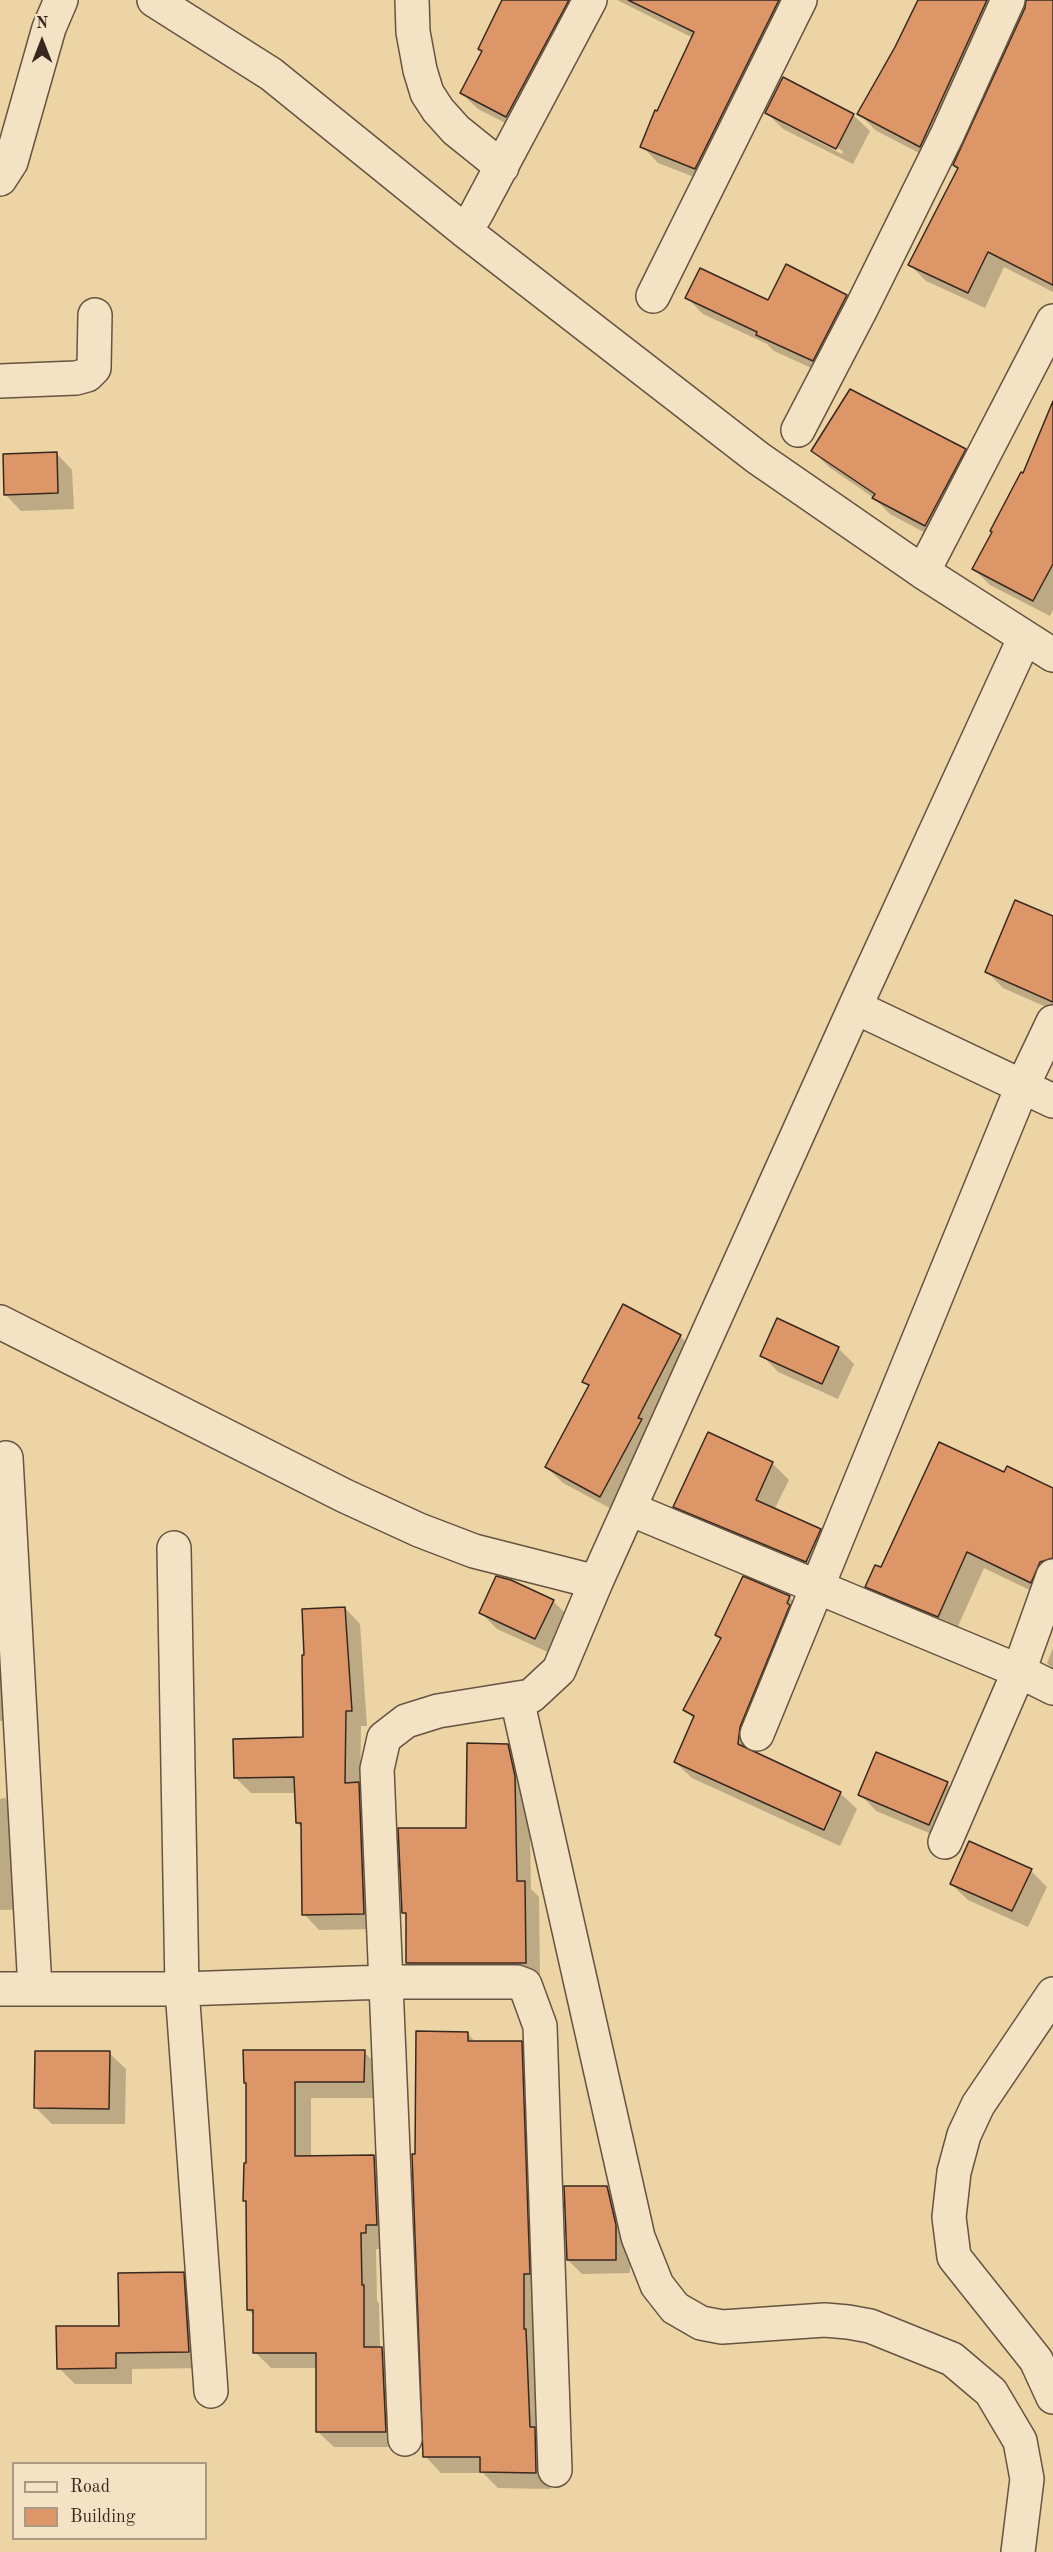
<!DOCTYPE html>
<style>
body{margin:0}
#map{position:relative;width:1053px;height:2552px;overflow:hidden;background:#edd4a5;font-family:"Old Standard TT",serif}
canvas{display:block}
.legend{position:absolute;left:12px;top:2462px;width:195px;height:78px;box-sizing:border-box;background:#f3e3c4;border:2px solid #a99882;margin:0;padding:8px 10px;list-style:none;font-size:18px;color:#392820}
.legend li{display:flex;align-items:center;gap:12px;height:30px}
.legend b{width:30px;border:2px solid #a99882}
.north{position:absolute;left:12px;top:12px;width:60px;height:60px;-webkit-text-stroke:4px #f3e3c4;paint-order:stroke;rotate:0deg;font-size:16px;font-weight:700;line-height:24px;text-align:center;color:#392820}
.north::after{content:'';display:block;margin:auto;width:21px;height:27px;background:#392820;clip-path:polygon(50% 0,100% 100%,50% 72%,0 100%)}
</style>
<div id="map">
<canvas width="1053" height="2552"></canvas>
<ul class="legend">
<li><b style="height:8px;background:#f3e3c4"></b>Road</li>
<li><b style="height:16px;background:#dc9667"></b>Building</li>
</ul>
<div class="north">N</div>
</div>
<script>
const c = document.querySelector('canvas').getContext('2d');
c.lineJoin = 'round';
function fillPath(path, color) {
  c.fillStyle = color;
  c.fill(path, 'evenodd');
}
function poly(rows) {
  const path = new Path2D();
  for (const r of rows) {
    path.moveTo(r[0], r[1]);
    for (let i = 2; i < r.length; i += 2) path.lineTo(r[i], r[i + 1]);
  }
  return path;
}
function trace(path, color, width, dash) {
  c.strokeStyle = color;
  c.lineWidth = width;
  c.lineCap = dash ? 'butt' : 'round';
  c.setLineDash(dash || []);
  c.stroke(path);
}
fillPath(poly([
 [504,0,599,0,523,132,478,109,461,93,483,52,480,49],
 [617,0,808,0,712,184,658,163,642,146,693,38],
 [921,0,1015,0,936,162,875,130,859,113],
 [1028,0,1053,0,1053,292,1004,267,985,308,926,281,910,265,959,169,1027,8],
 [767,113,853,115,870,131,853,164,783,129],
 [784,121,843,151,842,154,784,124],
 [846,296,862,312,829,376,774,351,767,344,703,314,687,298,769,302],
 [1053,416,1053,610,1050,616,990,585,974,569],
 [965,450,981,466,942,542,890,514,874,498,829,467,813,451],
 [56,453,72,470,74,509,21,511,5,494],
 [1053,918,1053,1010,1003,988,987,972],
 [680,1336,696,1353,617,1512,563,1483,546,1467,590,1387,584,1381],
 [838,1348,854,1364,838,1399,778,1372,762,1355],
 [772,1463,789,1480,774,1510,820,1531,836,1547,822,1577,691,1523,675,1506],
 [1005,1474,1053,1490,1053,1588,1048,1599,984,1568,955,1633,884,1603,867,1586,881,1569],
 [0,1543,16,1720,0,1721],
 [744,1578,789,1597,806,1614,755,1744,754,1753,840,1793,857,1809,840,1846,692,1778,675,1762,695,1719,685,1710,722,1640,716,1635],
 [553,1601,569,1617,552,1654,497,1629,481,1613],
 [345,1608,360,1624,367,1726,361,1726,360,1786,374,1799,379,1929,319,1930,304,1914,303,1829,297,1823,296,1793,251,1793,235,1777,304,1739],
 [1053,1648,1053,1669,1047,1663],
 [507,1745,522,1760,529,1791,531,1889,539,1897,540,1977,422,1977,408,1963,408,1917,403,1912,468,1830],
 [947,1784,963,1800,946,1840,876,1811,860,1794],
 [5,1798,29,1822,31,1909,0,1910,0,1799],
 [1031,1871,1047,1887,1028,1927,968,1900,951,1884],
 [468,2034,476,2043,521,2042,537,2058,551,2489,498,2488,483,2473,441,2473,425,2456,416,2155],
 [364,2052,380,2068,380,2098,311,2098,311,2157,374,2156,390,2172,381,2249,376,2249,377,2301,379,2303,380,2348,398,2365,402,2447,334,2447,317,2431,317,2368,271,2368,255,2352,255,2316,248,2310,248,2203,245,2200,247,2085,245,2083],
 [109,2053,126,2069,125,2124,52,2124,36,2108],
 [607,2187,621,2202,630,2240,630,2273,582,2274,568,2260],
 [183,2273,199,2289,205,2368,132,2369,132,2384,75,2384,59,2368,120,2327]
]), '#0003');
const building = poly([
 [502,0,569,0,506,117,460,93,482,51,478,49,502,0],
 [628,0,779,0,695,169,640,147,655,110,657,111,694,32,628,0],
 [918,0,987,0,920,147,857,114,895,47,918,0],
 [1026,0,1053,0,1053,285,988,252,968,293,908,265,958,168,953,165,1025,8,1026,0],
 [783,77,854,114,836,149,765,113,783,77],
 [786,264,847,295,813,361,756,335,757,332,685,298,700,268,768,300,786,264],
 [850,389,966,449,925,526,872,498,875,494,811,451,850,389],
 [1053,401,1053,564,1033,601,972,569,992,532,990,531,1021,472,1023,473,1053,401],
 [57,452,58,493,4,495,3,454,57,452],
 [1015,900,1053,916,1053,1002,985,972,1015,900],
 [623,1304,681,1335,638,1418,642,1419,600,1497,545,1467,589,1385,582,1382,623,1304],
 [777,1318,839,1347,822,1384,760,1356,777,1318],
 [708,1432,773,1462,756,1500,821,1529,806,1562,673,1507,708,1432],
 [939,1442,1004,1472,1007,1466,1053,1488,1053,1558,1040,1562,1031,1583,967,1552,938,1617,865,1587,875,1565,881,1567,939,1442],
 [496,1576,511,1580,554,1600,535,1639,479,1613,496,1576],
 [743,1576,790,1596,787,1603,790,1605,740,1727,738,1744,841,1792,824,1830,674,1762,694,1716,683,1710,721,1638,715,1635,743,1576],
 [345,1607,352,1711,346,1711,345,1783,359,1782,364,1914,302,1915,301,1823,296,1823,294,1777,234,1778,233,1739,303,1737,302,1655,304,1655,302,1609,345,1607],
 [467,1743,508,1744,515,1776,517,1881,525,1881,526,1963,406,1963,406,1913,402,1913,398,1828,466,1828,467,1743],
 [876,1752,948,1782,929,1825,858,1795,876,1752],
 [969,1841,1032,1869,1012,1911,950,1884,969,1841],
 [416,2031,468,2032,468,2041,522,2041,530,2274,524,2274,524,2329,526,2329,530,2427,535,2427,536,2473,480,2472,480,2457,423,2457,412,2154,415,2154,416,2031],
 [243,2050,365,2050,364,2082,295,2082,295,2156,374,2155,377,2225,366,2225,366,2233,361,2233,362,2285,364,2285,364,2347,382,2347,386,2432,316,2432,316,2353,253,2353,253,2310,247,2310,246,2201,243,2201,244,2163,246,2163,246,2083,244,2083,243,2050],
 [35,2051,110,2051,109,2109,34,2108,35,2051],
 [564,2186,607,2186,616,2225,616,2260,567,2260,564,2186],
 [184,2272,189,2352,116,2353,116,2368,57,2369,56,2326,119,2326,118,2273,184,2272]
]);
fillPath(building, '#dc9667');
trace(building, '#392820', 1.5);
const minor = poly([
 [154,0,271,74,465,231,758,458,923,572,1053,655],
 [412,0,413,32,420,70,427,93,438,110,456,130,502,167],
 [0,179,11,162,49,28,61,0],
 [465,231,476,214,590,0],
 [653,296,800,0],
 [0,381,76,378,87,375,94,368,95,315],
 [798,430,861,309,947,135,1008,0],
 [923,572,1053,321],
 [855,1007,1053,1101],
 [0,1322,345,1496,419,1530,474,1551,596,1582],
 [6,1458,35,1989],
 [630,1509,1019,1671,1053,1688],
 [174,1548,182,1989,211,2391],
 [517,1699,638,2237,657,2285,675,2308,701,2323,722,2327,825,2320,848,2322,870,2326,952,2359,991,2392,1020,2441,1027,2479,1018,2552],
 [757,1734,1022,1087,1053,1022],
 [945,1842,1019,1671,1053,1576],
 [0,1989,182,1989,385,1982,517,1982,525,1985,540,2026,555,2470],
 [1053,1994,978,2105,964,2135,954,2172,949,2217,954,2257,1036,2360,1053,2397],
 [405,2439,377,1769,384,1738,406,1721,438,1711,531,1696,559,1670,596,1582,855,1007,1025,637]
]);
trace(minor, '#665341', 36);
trace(minor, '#f3e3c4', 33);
</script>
